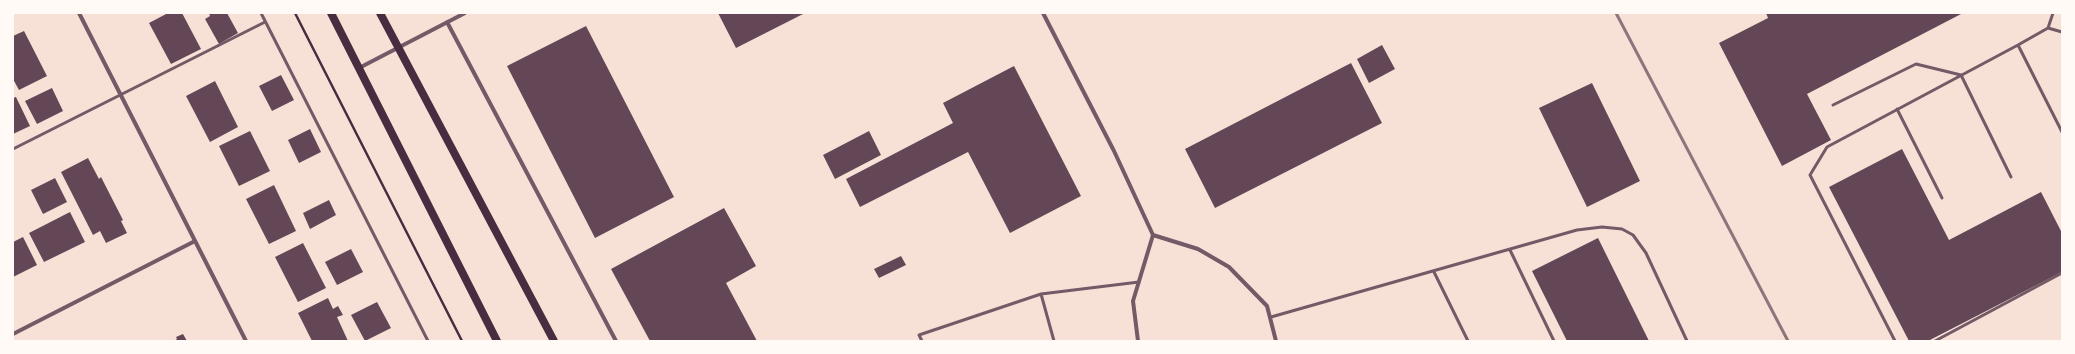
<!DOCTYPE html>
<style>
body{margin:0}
#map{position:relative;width:2075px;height:354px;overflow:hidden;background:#f7e1d7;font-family:Jost,sans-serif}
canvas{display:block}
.frame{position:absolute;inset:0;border:14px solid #fffaf5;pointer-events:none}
</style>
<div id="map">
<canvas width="2075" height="354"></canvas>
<div class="frame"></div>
</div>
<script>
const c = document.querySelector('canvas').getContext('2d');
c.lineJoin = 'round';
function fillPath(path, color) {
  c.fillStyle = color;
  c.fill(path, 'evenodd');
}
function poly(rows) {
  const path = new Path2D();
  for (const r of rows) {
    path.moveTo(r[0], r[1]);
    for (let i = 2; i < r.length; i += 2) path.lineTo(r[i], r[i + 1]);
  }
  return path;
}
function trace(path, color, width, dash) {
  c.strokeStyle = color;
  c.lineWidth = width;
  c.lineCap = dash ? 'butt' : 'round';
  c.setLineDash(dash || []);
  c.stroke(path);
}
fillPath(poly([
 [168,13,182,13,201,49,171,64,149,23],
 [209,13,227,13,238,33,219,44,205,19,210,16],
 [718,13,805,13,736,48],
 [1766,13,1963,13,1807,94,1831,140,1782,166,1719,43,1768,18],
 [586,26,674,197,595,238,507,66],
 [24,31,47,76,19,90,13,79,13,36],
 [1382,45,1395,69,1369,83,1357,59],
 [1351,63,1382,123,1215,208,1185,149],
 [1014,66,1081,196,1010,233,968,152,860,207,846,179,953,123,943,103],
 [281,75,294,100,272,111,259,86],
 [215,81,238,127,210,142,186,96],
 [1592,83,1640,181,1587,207,1539,108],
 [52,88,63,111,37,124,25,101],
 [16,97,30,126,13,134,13,98],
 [310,129,321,152,299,163,288,140],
 [250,131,270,171,239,186,219,146],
 [869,131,881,155,835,179,823,155],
 [1902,149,1949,240,2041,192,2062,233,2062,272,1928,341,1909,341,1829,187],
 [88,158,99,179,101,177,123,220,121,221,127,233,106,243,100,231,93,235,61,172],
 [55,178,67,202,43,214,31,190],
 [274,185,296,231,269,244,246,199],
 [329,200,336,215,310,229,303,213],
 [724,208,756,266,726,283,757,341,650,341,611,269],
 [70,212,85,242,44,262,29,233],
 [23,237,37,265,13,277,13,242],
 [1598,238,1649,341,1567,341,1532,271],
 [303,243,326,288,298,302,275,257],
 [351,249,363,272,337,285,325,262],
 [901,256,906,265,879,278,874,269],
 [328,298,333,309,338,306,343,315,337,317,348,341,312,341,298,313],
 [377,302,391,328,365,341,351,315],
 [183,334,187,341,174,341,177,339,176,337]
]), '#644757');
trace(poly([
 [295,13,462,341]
]), '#4a2c40', 2.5);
trace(poly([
 [261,13,428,341],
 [2048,28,2062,32],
 [2018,45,2048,28,2053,13],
 [1833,105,1916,64,1961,75,2011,177],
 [1897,109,1942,198],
 [13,149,265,22],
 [1510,250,1554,341],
 [1434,272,1468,341],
 [1271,317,1577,230,1602,227,1622,229,1633,235,1646,253,1687,341],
 [922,341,919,335,1041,294],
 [1054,341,1041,294,1139,282],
 [1895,341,1810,175,1827,147,2018,45,2062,132],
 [1935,341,2062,273]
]), '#755966', 3);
trace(poly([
 [79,13,246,341],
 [1043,13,1114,151,1153,235,1133,301,1138,341],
 [447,22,616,341],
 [359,68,465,13],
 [1153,235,1198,249,1229,267,1267,306,1276,341],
 [13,334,195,241]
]), '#755966', 4);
trace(poly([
 [331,13,497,341],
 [380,13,554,341]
]), '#4a2c40', 8);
trace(poly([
 [1616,13,1788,341]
]), '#8f747c', 3);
</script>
